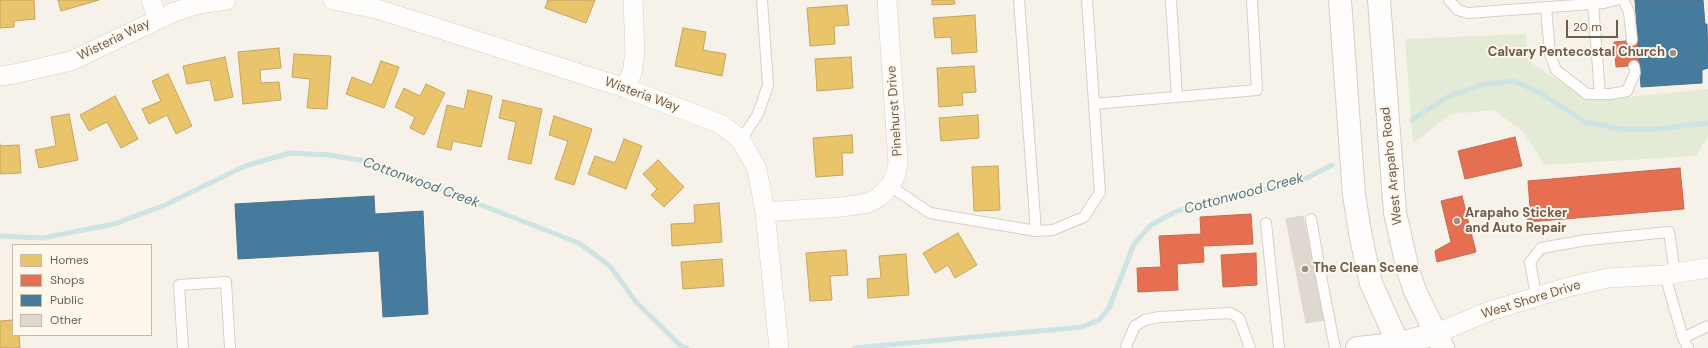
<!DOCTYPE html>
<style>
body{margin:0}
#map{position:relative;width:1708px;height:348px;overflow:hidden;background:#f6f2ea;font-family:"DM Sans",sans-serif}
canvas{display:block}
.legend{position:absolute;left:12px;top:244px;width:140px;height:92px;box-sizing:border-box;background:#fdf7ec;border:1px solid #c5b9ac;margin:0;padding:5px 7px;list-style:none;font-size:12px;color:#715b4d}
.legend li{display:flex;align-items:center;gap:8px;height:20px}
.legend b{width:20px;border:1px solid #c5b9ac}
.scale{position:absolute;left:1566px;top:20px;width:52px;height:18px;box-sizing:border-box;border:2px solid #715b4d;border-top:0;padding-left:5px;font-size:12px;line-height:14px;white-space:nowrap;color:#715b4d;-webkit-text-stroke:3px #fdf7ec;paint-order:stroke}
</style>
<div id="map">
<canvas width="1708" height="348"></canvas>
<ul class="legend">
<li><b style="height:11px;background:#e9c46a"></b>Homes</li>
<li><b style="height:11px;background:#e76f51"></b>Shops</li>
<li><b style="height:11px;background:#457b9d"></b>Public</li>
<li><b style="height:11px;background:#dfd8d0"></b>Other</li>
</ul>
<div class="scale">20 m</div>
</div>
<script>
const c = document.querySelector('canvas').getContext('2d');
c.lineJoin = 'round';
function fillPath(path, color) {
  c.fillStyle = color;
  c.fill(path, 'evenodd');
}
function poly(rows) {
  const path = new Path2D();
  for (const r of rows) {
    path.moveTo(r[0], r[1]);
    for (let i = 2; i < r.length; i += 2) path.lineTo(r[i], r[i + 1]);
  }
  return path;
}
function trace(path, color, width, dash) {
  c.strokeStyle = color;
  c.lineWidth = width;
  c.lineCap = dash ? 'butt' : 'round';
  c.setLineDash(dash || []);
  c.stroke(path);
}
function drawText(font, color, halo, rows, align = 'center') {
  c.font = font + ' "DM Sans",sans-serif';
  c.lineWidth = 4;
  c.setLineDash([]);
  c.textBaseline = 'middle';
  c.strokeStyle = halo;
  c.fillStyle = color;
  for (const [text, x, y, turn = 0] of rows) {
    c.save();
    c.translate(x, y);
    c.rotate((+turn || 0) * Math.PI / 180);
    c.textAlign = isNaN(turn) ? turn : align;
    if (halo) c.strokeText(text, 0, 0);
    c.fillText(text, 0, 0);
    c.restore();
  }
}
fillPath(poly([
 [1526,34,1528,61,1569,87,1598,100,1708,89,1708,136,1696,156,1545,165,1523,132,1494,110,1451,114,1413,143,1405,39]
]), '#e3ebd6');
const homes = poly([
 [0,0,34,0,35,19,14,21,14,27,0,28,0,0],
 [58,0,99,0,61,11,58,0],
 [548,0,595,0,586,23,545,8,548,0],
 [932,0,954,0,955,4,932,5,932,0],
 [847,5,849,25,834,26,835,44,810,46,807,8,847,5],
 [975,15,977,52,952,54,951,37,935,38,933,18,975,15],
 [683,28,706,32,703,50,726,54,722,76,675,66,683,28],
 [279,48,281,68,260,70,261,83,279,82,281,100,243,104,238,52,279,48],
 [294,54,331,56,327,109,307,108,310,79,292,77,294,54],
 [225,57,233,97,215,101,210,80,187,84,183,66,225,57],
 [851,57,853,88,817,91,815,59,851,57],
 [381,61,399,67,384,108,346,94,352,77,372,85,381,61],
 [974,66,976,92,962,93,963,105,939,107,937,68,974,66],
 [168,74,192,126,176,134,167,115,149,124,142,109,161,101,152,81,168,74],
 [426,84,445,93,424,135,410,128,415,117,395,107,404,88,420,96,426,84],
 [468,90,492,96,481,147,453,141,451,150,437,147,447,105,464,109,468,90],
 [115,96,138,139,121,148,107,122,89,131,80,115,115,96],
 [503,100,542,109,531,164,508,159,516,122,499,118,503,100],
 [69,114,78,160,39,168,35,150,56,146,51,117,69,114],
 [978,115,979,138,941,141,939,118,978,115],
 [554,116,592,129,574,185,555,179,568,141,549,135,554,116],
 [852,135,853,153,842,153,843,175,816,177,813,138,852,135],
 [624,139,642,146,626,189,588,174,595,156,615,163,624,139],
 [0,144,0,146,19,145,21,173,0,174,0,144],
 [658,160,684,187,664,207,651,195,657,189,643,174,658,160],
 [998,166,1000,210,974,211,972,167,998,166],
 [719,203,722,242,672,246,671,224,695,223,694,205,719,203],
 [958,233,977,265,955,278,948,265,935,273,923,253,958,233],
 [846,250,848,275,830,276,832,300,810,301,806,253,846,250],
 [906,254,909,295,868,298,867,279,881,278,879,256,906,254],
 [722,259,724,286,683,289,681,262,722,259],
 [13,320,13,335,19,335,20,348,0,348,0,321,13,320]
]);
fillPath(homes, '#e9c46a');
trace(homes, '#c5a461', 1);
const shops = poly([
 [1638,40,1640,65,1616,67,1614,42,1638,40],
 [1515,137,1522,166,1465,179,1458,151,1515,137],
 [1680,168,1684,209,1528,222,1527,207,1530,207,1528,181,1680,168],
 [1462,196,1476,252,1437,262,1435,251,1451,242,1441,201,1462,196],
 [1251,214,1253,244,1203,246,1204,262,1177,264,1178,290,1138,292,1137,268,1161,267,1159,236,1201,234,1200,217,1251,214],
 [1256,253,1257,285,1223,287,1221,255,1256,253]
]);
fillPath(shops, '#e76f51');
trace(shops, '#c46950', 1);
const public = poly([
 [1635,0,1703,0,1705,24,1707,24,1708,68,1702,70,1702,83,1641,87,1635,0],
 [374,196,375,214,423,211,428,314,383,317,379,251,238,259,235,204,374,196]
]);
fillPath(public, '#457b9d');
trace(public, '#527185', 1);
trace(poly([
 [1412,120,1447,97,1485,84,1514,81,1540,93,1585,122,1620,129,1657,129,1708,123],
 [0,236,43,238,114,224,165,205,245,166,290,153,330,155,370,162,579,243,610,266,636,302,681,346,687,348],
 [855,348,1082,327,1099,320,1109,308,1134,244,1151,225,1175,212,1208,200,1254,192,1299,182,1332,165]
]), '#cee3e4', 5);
const building = poly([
 [1303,216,1324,320,1306,323,1286,219,1303,216]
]);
fillPath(building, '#dfd8d0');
trace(building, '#ded5cd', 1);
const lane = poly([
 [1171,0,1177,97],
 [1449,0,1458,10,1468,13,1604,3,1616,0],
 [1623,0,1629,12,1632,40],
 [1593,4,1600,94],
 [1546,7,1550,54,1556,70,1587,94,1611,94,1627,91,1635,73,1634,66],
 [1094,104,1257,90,1252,0],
 [741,140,758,114,768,85,762,0],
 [890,186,930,213,1036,231,1019,0],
 [1311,219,1320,271,1335,348],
 [1266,223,1279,348],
 [1036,231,1053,230,1084,217,1100,192,1087,0],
 [1665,275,1683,338,1688,348],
 [1536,295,1530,262,1541,248,1587,240,1669,232,1675,273],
 [1683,338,1708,326],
 [183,348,179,285,226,282,230,348],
 [1126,348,1127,344,1135,326,1145,320,1159,317,1230,313,1239,318,1250,348]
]);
const street = poly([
 [151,0,157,19],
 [333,0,377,9,625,88,721,124,741,140,757,169,765,212,779,348],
 [0,76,14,74,71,61,174,12,199,4,226,0],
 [625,88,632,73,635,52,633,0],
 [765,212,842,207,868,203,879,197,890,186,896,174,898,162,887,0],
 [1435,334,1487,312,1568,287,1608,278,1665,275,1708,268]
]);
const secondary = poly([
 [1340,0,1354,195,1361,238,1371,283,1400,348],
 [1379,0,1395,213,1408,270,1415,291,1443,348],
 [1357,348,1397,344,1435,334]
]);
trace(lane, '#d5cfc9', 12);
trace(street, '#d5cfc9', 20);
trace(secondary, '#d4cec7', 24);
trace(lane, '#fefdfc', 10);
trace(street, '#fefdfc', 19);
trace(secondary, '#fefdfc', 22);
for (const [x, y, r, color] of [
 [1673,53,4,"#a09084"],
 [1457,221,4,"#a09084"],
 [1305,269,4,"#a09084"]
]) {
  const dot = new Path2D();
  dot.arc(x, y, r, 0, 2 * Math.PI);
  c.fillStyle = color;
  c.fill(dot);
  trace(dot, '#fdf7ec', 1.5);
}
drawText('13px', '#715b4d', '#fdf7ec', [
 ["Wisteria Way",114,40,-26],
 ["Wisteria Way",642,95,20],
 ["Pinehurst Drive",895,111,-94],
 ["West Arapaho Road",1392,166,-96],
 ["West Shore Drive",1531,300,-17]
]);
drawText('bold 13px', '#715b4d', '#fdf7ec', [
 ["Calvary Pentecostal Church",1665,53,"right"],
 ["Arapaho Sticker",1465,214],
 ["and Auto Repair",1465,229],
 ["The Clean Scene",1313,269]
], 'left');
drawText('italic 14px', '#497882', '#fdf7ec', [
 ["Cottonwood Creek",421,183,20],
 ["Cottonwood Creek",1244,194,-15]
]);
</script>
